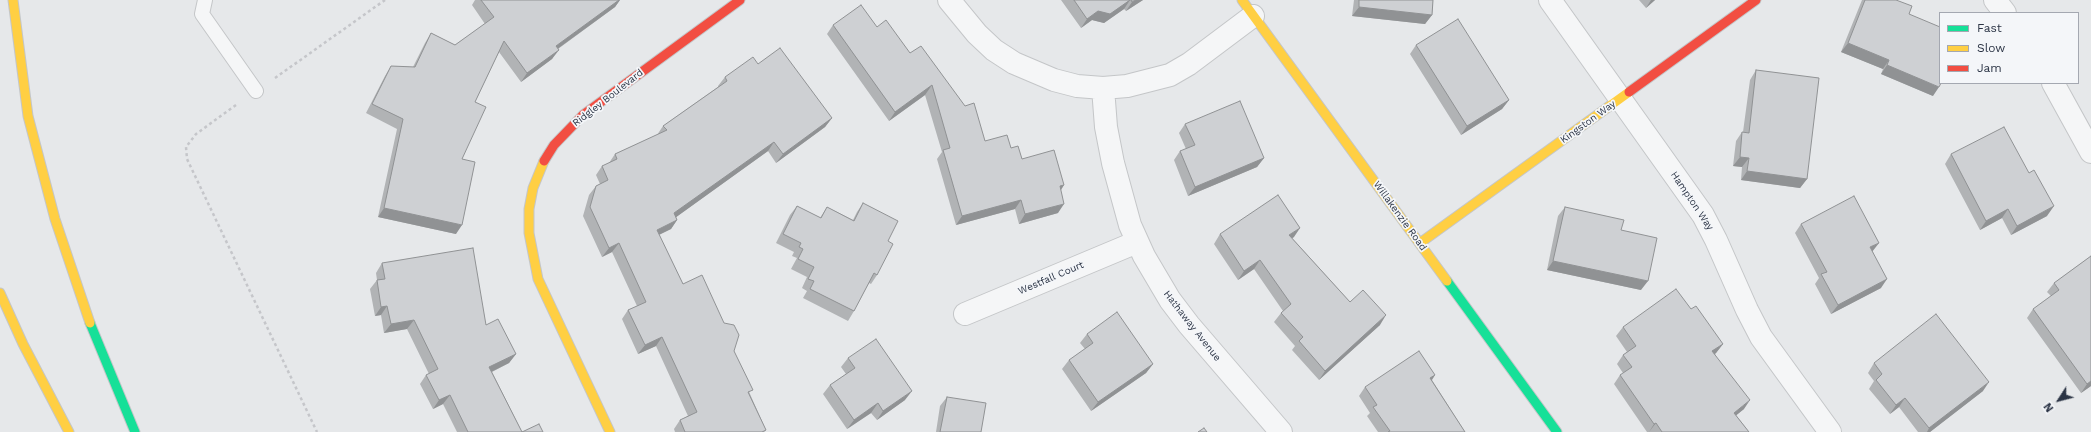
<!DOCTYPE html>
<style>
body{margin:0}
#map{position:relative;width:2091px;height:432px;overflow:hidden;background:#e6e8ea;font-family:"Work Sans",sans-serif}
canvas{display:block}
.legend{position:absolute;left:1939px;top:12px;width:140px;height:72px;box-sizing:border-box;background:#f4f6f9;border:1px solid #a4a8b1;margin:0;padding:5px 7px;list-style:none;font-size:12px;color:#2b3445}
.legend li{display:flex;align-items:center;gap:8px;height:20px}
.legend b{width:20px;border:1px solid #a4a8b1}
.north{position:absolute;left:2039px;top:380px;width:40px;height:40px;-webkit-text-stroke:3px #f4f6f9;paint-order:stroke;rotate:234deg;font-size:11px;font-weight:700;line-height:16px;text-align:center;color:#2b3445}
.north::after{content:'';display:block;margin:auto;width:14px;height:18px;background:#2b3445;clip-path:polygon(50% 0,100% 100%,50% 72%,0 100%)}
</style>
<div id="map">
<canvas width="2091" height="432"></canvas>
<ul class="legend">
<li><b style="height:5px;background:#16e098"></b>Fast</li>
<li><b style="height:5px;background:#ffcf43"></b>Slow</li>
<li><b style="height:5px;background:#f24e42"></b>Jam</li>
</ul>
<div class="north">N</div>
</div>
<script>
const ctx = document.querySelector('canvas').getContext('2d');
ctx.lineJoin = 'round';
const poly = rows => new Path2D(rows.map(r => 'M' + r).join(''));
function trace(path, color, width, dash) { ctx.strokeStyle = color; ctx.lineWidth = width; ctx.lineCap = dash ? 'butt' : 'round'; ctx.setLineDash(dash || []); ctx.stroke(path); }
function fill(path, color) { ctx.fillStyle = color; ctx.fill(path, 'evenodd'); }
function write(font, color, halo, rows, align = 'center') {
  ctx.font = font + ' "Work Sans",sans-serif'; ctx.lineWidth = 3.5; ctx.setLineDash([]); ctx.textBaseline = 'middle'; ctx.strokeStyle = halo; ctx.fillStyle = color; for (const [text, x, y, turn = 0] of rows) {
    ctx.save(); ctx.translate(x, y); ctx.rotate((+turn || 0) * Math.PI / 180); ctx.textAlign = isNaN(turn) ? turn : align; if (halo) ctx.strokeText(text, 0, 0); ctx.fillText(text, 0, 0); ctx.restore();
  }
}
const lane = poly([
 [205,0,202,14,256,91]
]);
const street = poly([
 [949,0,977,34,994,50,1014,63,1054,80,1077,86,1103,88,1127,86,1170,75,1189,64,1253,16],
 [1550,0,1703,215,1716,240,1747,310,1761,337,1830,432],
 [1995,0,2005,13],
 [2053,83,2091,152],
 [1103,88,1106,127,1113,163,1130,225,1144,256,1170,300,1189,325,1281,432],
 [965,314,1137,242]
]);
const fast = poly([
 [1447,281,1557,432],
 [90,323,135,432]
]);
const slow = poly([
 [13,0,28,116,55,219,90,323],
 [1242,0,1447,281],
 [544,161,533,188,529,209,529,233,538,279,610,432],
 [1420,243,1629,92],
 [0,293,23,344,69,432]
]);
const jam = poly([
 [1629,92,1756,0],
 [544,161,554,145,583,115,740,0]
]);
trace(lane, '#c4c6c8', 16);
trace(street, '#c4c6c8', 24);
trace(fast, '#c4c6c8', 11);
trace(slow, '#c4c6c8', 11);
trace(jam, '#c4c6c8', 11);
trace(poly([
 [275,78,385,0],
 [236,105,196,134,186,147,187,159,317,432]
]), '#c5c6ca', 2.5, [3, 3]);
trace(lane, '#f5f6f7', 14);
trace(street, '#f5f6f7', 22);
trace(fast, '#16e098', 9);
trace(slow, '#ffcf43', 9);
trace(jam, '#f24e42', 9);
fill(poly([
 [475,0,620,0,615,7,558,49,552,59,521,82,499,52,475,102,462,159,456,234,378,217,397,129,366,113,385,76,391,66,413,67,425,43,431,33,455,45,485,24,472,5],
 [1061,0,1143,0,1126,11,1124,9,1104,23,1092,20,1081,28],
 [1354,0,1433,0,1432,15,1425,24,1352,16],
 [1639,0,1655,0,1646,8],
 [1862,0,1896,0,1909,14,1933,96,1881,74,1883,69,1841,52],
 [833,25,877,27,910,53,985,141,1011,148,1022,159,1064,185,1061,190,1058,213,1019,224,1015,209,956,225,937,159,942,152,925,95,889,121,827,34],
 [1416,45,1509,100,1502,109,1461,135,1410,54],
 [758,64,832,118,825,127,776,163,768,151,676,217,677,220,671,229,659,235,683,284,734,351,750,394,766,430,764,432,675,432,674,429,680,420,688,416,656,346,638,354,622,319,628,310,637,306,612,252,602,257,583,216,589,195,596,186,600,184,596,175,602,166,609,163,615,154,657,135,663,126,718,87,718,86,725,77],
 [1756,70,1807,179,1800,188,1741,180,1742,167,1733,166,1736,141,1742,132,1743,132,1750,80],
 [1185,124,1264,158,1257,167,1188,196,1174,160,1180,151,1186,149,1179,133],
 [1951,154,2047,216,2011,235,2002,218,1980,230,1945,164],
 [863,203,888,241,877,275,871,284,869,283,854,311,848,321,803,298,807,291,802,288,807,277,791,269,797,258,792,256,794,252,776,243,790,215,797,206,820,218,827,207,853,220,857,212],
 [1565,207,1621,230,1641,290,1547,270,1558,216],
 [1801,224,1873,252,1881,288,1831,314,1815,284,1819,278,1795,233],
 [1220,234,1294,237,1292,238,1350,302,1380,325,1319,380,1292,350,1295,346,1274,322,1281,313,1283,311,1254,269,1238,280,1214,244],
 [2091,256,2091,386,2081,393,2027,318,2033,309,2051,296,2047,292,2054,283],
 [382,263,486,325,516,354,509,363,492,372,522,432,457,432,443,404,433,409,420,384,426,375,429,374,407,329,384,333,381,315,375,316,370,289,377,280,376,273],
 [1691,309,1723,344,1716,353,1715,354,1744,409,1736,415,1749,432,1647,432,1614,384,1620,375,1623,373,1617,364,1623,355,1627,352,1616,336,1623,327],
 [1087,334,1153,364,1146,373,1091,411,1062,369,1069,360,1085,349,1080,343],
 [848,358,905,400,877,420,871,413,847,429,823,394,830,385,846,374,841,367],
 [1874,363,1983,391,1930,432,1918,432,1899,407,1890,414,1869,389,1874,381,1868,373],
 [1435,375,1432,380,1465,432,1378,432,1367,416,1370,413,1359,396,1365,387],
 [947,397,981,432,936,432,940,406]
]), '#b1b3b5');
fill(poly([
 [619,0,620,0,615,7,549,55,556,46],
 [1130,0,1124,9,1104,23,1092,20,1081,28,1087,19,1098,11],
 [1136,0,1143,0,1126,11,1132,2],
 [1651,0,1655,0,1646,8],
 [1359,7,1432,15,1425,24,1352,16],
 [1848,43,1889,60,1883,69,1841,52],
 [559,50,552,59,521,82,527,73],
 [1887,65,1939,87,1933,96,1881,74],
 [932,85,925,95,889,121,895,112],
 [1509,100,1502,109,1461,135,1467,126],
 [832,118,825,127,776,163,783,154],
 [774,142,768,151,668,223,674,213],
 [1740,157,1749,158,1742,167,1733,166],
 [1264,158,1257,167,1188,196,1195,187],
 [1747,171,1807,179,1800,188,1741,180],
 [1064,185,1058,194,1060,186],
 [1021,200,1015,209,956,225,962,216],
 [1064,204,1058,213,1019,224,1025,214],
 [2054,206,2047,216,2011,235,2017,226],
 [384,208,462,225,456,234,378,217],
 [2008,209,2002,218,1980,230,1986,221],
 [677,220,671,229,650,239,657,230],
 [1300,228,1294,237,1283,244,1289,235],
 [619,243,612,252,602,257,609,248],
 [1879,243,1872,252,1870,247],
 [1260,260,1254,269,1238,280,1244,271],
 [1553,261,1648,281,1641,290,1547,270],
 [1887,279,1881,288,1831,314,1838,305],
 [387,306,381,315,375,316,381,307],
 [1386,315,1380,325,1319,380,1325,371],
 [414,320,407,329,384,333,391,324],
 [662,337,656,346,638,354,645,345],
 [1723,344,1716,353,1706,360,1712,351],
 [516,354,509,363,483,376,489,367],
 [1153,364,1146,373,1091,411,1098,402],
 [1435,375,1429,384,1430,378],
 [2091,381,2091,386,2081,393,2087,384],
 [1989,382,1983,391,1930,432,1927,432,1929,428],
 [912,391,905,400,877,420,883,411],
 [450,395,443,404,433,409,439,400],
 [1905,398,1899,407,1890,414,1896,405],
 [1750,400,1744,409,1728,422,1734,413],
 [878,403,871,413,847,429,854,420],
 [1656,423,1649,432,1654,424]
]), '#909294');
const building = poly([
 [481,0,619,0,556,46,559,50,527,73,504,41,475,102,486,107,462,159,475,162,462,225,384,208,403,119,372,104,391,66,415,67,431,33,455,45,494,17,481,0],
 [1074,0,1130,0,1110,14,1098,11,1087,19,1074,0],
 [1131,0,1136,0,1132,2,1131,0],
 [1359,0,1433,0,1432,15,1359,7,1359,0],
 [1865,0,1896,0,1912,6,1909,14,1940,27,1940,83,1941,83,1939,87,1887,65,1889,60,1848,43,1865,0],
 [861,5,877,27,886,20,910,53,921,46,965,106,974,103,985,141,1007,135,1011,148,1018,146,1022,159,1054,150,1064,185,1060,186,1064,204,1025,214,1021,200,962,216,943,150,950,148,932,85,895,112,833,25,861,5],
 [1458,19,1509,100,1467,126,1416,45,1458,19],
 [780,48,832,118,783,154,774,142,674,213,677,220,657,230,683,284,702,275,724,323,734,325,739,335,734,351,753,390,748,392,766,430,762,432,685,432,680,420,697,412,662,337,645,345,628,310,646,302,619,243,609,248,590,207,596,186,608,180,602,166,617,159,615,154,667,130,663,126,727,81,725,77,753,57,758,64,780,48],
 [1756,70,1819,78,1807,179,1747,171,1749,158,1740,157,1742,132,1749,133,1756,70],
 [1240,101,1264,158,1195,187,1180,151,1195,145,1185,124,1240,101],
 [2004,127,2029,173,2034,170,2054,206,2017,226,2008,209,1986,221,1951,154,2004,127],
 [1278,195,1300,228,1289,235,1350,302,1363,290,1386,315,1325,371,1299,341,1303,337,1281,313,1291,304,1260,260,1244,271,1220,234,1278,195],
 [1854,196,1879,243,1870,247,1887,279,1838,305,1821,274,1827,272,1801,224,1854,196],
 [863,203,898,221,888,241,893,244,877,275,874,273,854,311,810,289,814,281,808,279,814,267,798,259,803,249,799,247,801,243,783,234,797,206,821,218,827,207,854,221,863,203],
 [1565,207,1624,220,1621,230,1657,238,1648,281,1553,261,1565,207],
 [473,248,486,325,498,319,516,354,489,367,522,432,468,432,450,395,439,400,426,375,438,369,414,320,391,324,387,306,381,307,377,280,385,279,382,263,473,248],
 [2091,256,2091,381,2087,384,2033,309,2059,290,2054,283,2091,256],
 [1676,289,1691,309,1696,306,1723,344,1712,351,1750,400,1734,413,1749,432,1662,432,1656,423,1654,424,1620,375,1632,367,1623,355,1636,346,1623,327,1676,289],
 [1117,312,1153,364,1098,402,1069,360,1093,343,1087,334,1117,312],
 [1936,314,1989,382,1929,428,1905,398,1896,405,1876,380,1882,374,1874,363,1936,314],
 [876,339,912,391,883,411,878,403,854,420,830,385,855,368,848,358,876,339],
 [1419,351,1435,375,1430,378,1465,432,1388,432,1390,431,1373,407,1377,405,1365,387,1419,351],
 [947,397,986,403,981,432,940,432,947,397],
 [539,424,543,432,522,432,539,424],
 [1204,428,1207,432,1198,432,1204,428]
]);
fill(building, '#ced0d3');
trace(building, '#909294', 1);
write('10px', '#2b3445', '#f4f6f9', [
 ["Ridgley Boulevard",608,98,-38],
 ["Kingston Way",1588,122,-36],
 ["Hampton Way",1692,201,56],
 ["Willakenzie Road",1400,216,54],
 ["Westfall Court",1051,278,-23],
 ["Hathaway Avenue",1192,326,52]
]);
</script>
